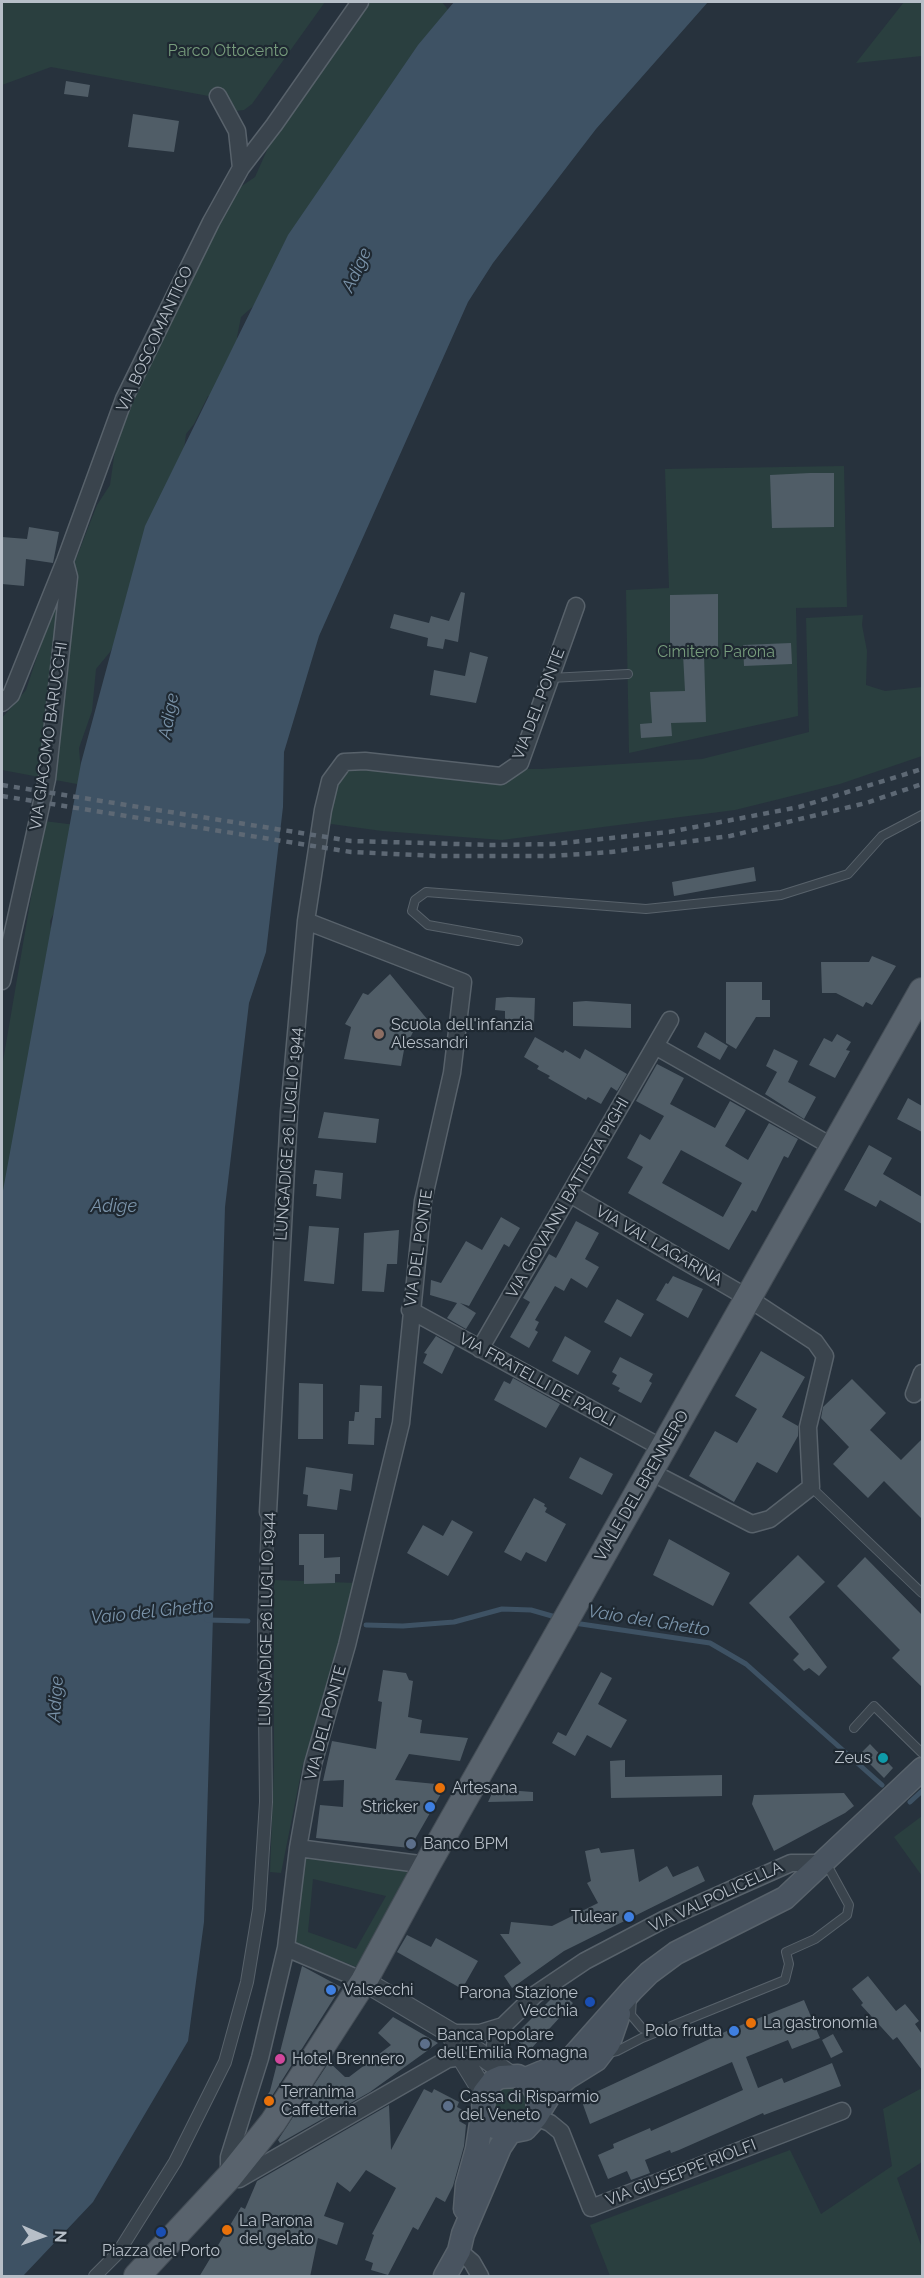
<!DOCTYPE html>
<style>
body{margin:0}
#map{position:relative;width:924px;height:2278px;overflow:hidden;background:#27323d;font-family:Raleway,sans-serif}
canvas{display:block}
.frame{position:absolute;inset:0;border:3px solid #b7bfc8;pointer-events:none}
.north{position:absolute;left:12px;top:2206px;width:60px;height:60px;-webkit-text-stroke:4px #1f2932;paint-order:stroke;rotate:92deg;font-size:16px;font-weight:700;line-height:24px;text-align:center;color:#b7bfc8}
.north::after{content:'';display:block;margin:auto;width:21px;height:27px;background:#b7bfc8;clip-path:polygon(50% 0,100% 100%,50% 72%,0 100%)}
</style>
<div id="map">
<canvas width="924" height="2278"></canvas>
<div class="frame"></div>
<div class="north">N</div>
</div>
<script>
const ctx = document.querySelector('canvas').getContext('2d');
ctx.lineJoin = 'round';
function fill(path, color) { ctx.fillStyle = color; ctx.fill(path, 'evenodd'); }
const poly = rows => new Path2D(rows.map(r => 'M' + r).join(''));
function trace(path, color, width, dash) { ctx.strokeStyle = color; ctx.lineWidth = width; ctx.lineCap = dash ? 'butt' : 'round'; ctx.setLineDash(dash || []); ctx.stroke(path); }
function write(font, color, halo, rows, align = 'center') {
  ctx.font = font + ' Raleway,sans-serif'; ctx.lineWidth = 4.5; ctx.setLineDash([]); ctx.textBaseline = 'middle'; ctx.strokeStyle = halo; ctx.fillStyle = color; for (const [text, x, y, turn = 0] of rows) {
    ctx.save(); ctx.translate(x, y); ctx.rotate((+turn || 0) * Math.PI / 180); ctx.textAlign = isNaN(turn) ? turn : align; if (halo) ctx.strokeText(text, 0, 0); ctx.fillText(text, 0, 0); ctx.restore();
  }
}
fill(poly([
 [2,2,325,2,252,104,244,110,220,113,214,97,51,67,2,85],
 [370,2,442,2,455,18,267,294,241,317,237,337,239,357,225,396,208,396,194,424,186,434,179,489,131,616,110,652,96,669,92,711,79,748,82,785,2,770,2,718,26,690,57,596,74,564,97,505,110,485,116,443,140,376,214,236,230,194,255,177,280,121],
 [904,2,922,2,922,56,856,63],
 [844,466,847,607,796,608,798,716,629,753,626,590,669,588,665,469],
 [863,615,862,625,867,651,866,685,885,691,922,687,922,756,840,784,735,810,502,840,382,831,324,823,333,772,357,768,541,769,702,759,809,732,806,618],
 [44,821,76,825,58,905,50,921,52,941,2,1540,2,1067],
 [274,1580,356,1583,302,1768,281,1873,270,1872,274,1765],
 [922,1816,922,1876,894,1837],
 [303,1855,415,1870,359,1968,295,1943],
 [313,1879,386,1896,356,1949,308,1932],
 [518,2080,534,2112,507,2128,487,2096],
 [922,2088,922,2162,897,2178,922,2248,922,2275,610,2276,590,2225,790,2150,821,2214,892,2166,883,2109]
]), '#2a3f3f');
fill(poly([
 [454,2,708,2,596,129,493,263,468,302,319,636,284,752,283,807,266,952,249,1003,225,1207,204,1922,188,2041,93,2202,23,2276,2,2276,2,1196,81,763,145,526,288,235,418,45]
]), '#3e5264');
trace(poly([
 [207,1620,248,1621],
 [574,1623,710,1643,746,1664,882,1785],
 [366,1625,403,1626,454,1622,502,1609,531,1610,559,1618],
 [910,1802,922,1791]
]), '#3e5264', 5);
fill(poly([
 [66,81,90,85,88,97,64,94],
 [133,114,179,121,174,152,128,147],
 [810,473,834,473,834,527,772,528,770,475],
 [29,527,59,532,53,563,26,559,24,586,2,584,2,537,27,539],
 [461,592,465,593,458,642,445,639,443,649,427,646,428,638,390,628,394,614,429,623,431,616,449,621],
 [718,594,718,653,704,654,706,722,671,723,672,736,641,738,640,724,652,723,650,692,685,691,683,654,670,655,670,595],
 [791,643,792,664,744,666,743,645],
 [470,652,488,657,476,703,430,695,434,670,465,676],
 [754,867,756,881,674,896,672,882],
 [872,956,896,966,872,1005,866,1002,863,1007,836,993,822,993,821,962,869,962],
 [390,974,427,1019,413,1032,404,1050,401,1066,344,1059,351,1027,345,1024,363,993,368,995],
 [726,982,762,982,762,1000,770,1000,770,1017,756,1017,736,1049,726,1043],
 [508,997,535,998,534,1025,505,1024,505,1011,495,1010,496,998],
 [586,1001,631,1004,631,1028,573,1026,573,1002],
 [705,1032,728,1046,720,1060,697,1047],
 [837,1034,851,1042,846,1050,850,1051,835,1078,809,1065,824,1038,832,1042],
 [535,1037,563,1053,565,1050,580,1059,585,1049,627,1074,617,1091,611,1087,601,1104,588,1097,586,1100,548,1078,550,1076,537,1069,539,1066,524,1057],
 [774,1049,798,1061,788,1082,816,1097,804,1119,765,1094,777,1072,766,1066],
 [657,1064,684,1078,670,1104,715,1128,730,1101,746,1110,725,1146,748,1160,769,1123,798,1139,788,1158,784,1156,756,1212,752,1210,729,1250,628,1193,643,1167,627,1158,640,1134,650,1140,664,1116,636,1101],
 [681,1150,742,1183,723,1217,662,1183],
 [908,1098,922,1106,922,1132,897,1119],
 [324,1112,379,1119,376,1143,318,1138],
 [869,1145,892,1158,883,1174,922,1197,922,1224,880,1200,876,1207,844,1190],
 [315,1170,343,1173,341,1199,316,1196,317,1184,313,1184],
 [501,1217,520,1228,509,1247,504,1244,469,1306,460,1303,476,1313,466,1329,447,1318,457,1303,430,1295,431,1280,441,1283,466,1241,482,1250],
 [576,1221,599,1233,585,1259,599,1267,587,1288,571,1278,564,1291,555,1286,535,1320,539,1322,535,1330,538,1332,529,1348,510,1337,530,1302,523,1298,549,1254,556,1258],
 [309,1226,339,1228,334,1284,304,1281],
 [399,1230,397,1264,387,1264,384,1292,362,1291,364,1233],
 [673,1276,703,1289,688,1318,656,1300,666,1283,668,1284],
 [617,1299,644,1314,631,1337,604,1322],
 [436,1336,455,1347,442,1374,423,1363,427,1354,424,1353],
 [565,1336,591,1351,578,1375,552,1361],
 [761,1351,805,1377,782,1417,798,1426,798,1436,777,1473,757,1462,734,1502,689,1476,715,1431,737,1443,757,1409,735,1396],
 [620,1357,653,1374,649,1381,652,1383,641,1403,618,1391,620,1388,612,1384,617,1375,612,1372],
 [513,1378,560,1404,546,1428,494,1400,504,1381,510,1384],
 [852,1379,886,1413,870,1430,901,1460,922,1439,922,1519,884,1481,868,1498,833,1464,849,1447,821,1418,823,1407],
 [299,1383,323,1384,323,1439,298,1439],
 [360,1385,382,1386,381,1418,375,1418,374,1445,348,1444,349,1421,354,1421,355,1412,359,1412],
 [580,1457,613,1474,602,1495,569,1478],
 [306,1467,353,1474,351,1491,340,1489,337,1510,307,1506,308,1495,303,1494],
 [534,1498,545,1504,544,1506,547,1508,545,1512,566,1524,546,1562,526,1552,521,1561,504,1552],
 [452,1520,473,1532,448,1576,407,1553,423,1525,443,1536],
 [299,1534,324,1534,324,1558,340,1557,340,1574,335,1574,335,1583,304,1584,304,1565,299,1565],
 [669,1539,730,1573,713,1606,653,1575],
 [798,1555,825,1582,789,1617,827,1667,819,1676,809,1668,804,1671,793,1660,799,1654,749,1603],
 [865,1557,922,1615,922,1687,892,1658,900,1650,837,1586],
 [383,1670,406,1673,409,1680,413,1681,408,1717,422,1720,420,1733,468,1738,460,1761,409,1754,395,1780,446,1785,410,1848,316,1838,320,1805,343,1807,344,1780,323,1781,332,1741,376,1749,382,1702,378,1701],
 [601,1672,612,1678,598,1704,627,1720,611,1748,587,1735,575,1756,552,1743,558,1732,566,1736],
 [870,1744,893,1768,884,1778,860,1754],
 [625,1760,625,1777,722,1775,722,1796,611,1798,610,1761],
 [494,1789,533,1792,533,1801,488,1802],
 [844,1793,854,1806,845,1813,774,1851,752,1804,754,1795],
 [599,1848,601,1853,634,1849,639,1882,667,1866,673,1877,698,1866,705,1881,564,1951,512,1988,504,1976,521,1963,500,1934,509,1934,511,1922,552,1926,598,1903,587,1883,591,1881,585,1851],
 [407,1935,431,1947,436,1938,478,1961,462,1989,397,1952],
 [302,1966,341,1987,267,2104,263,2102,270,2091],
 [868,1976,896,2011,905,2004,919,2021,915,2024,922,2034,922,2070,897,2037,893,2040,861,2005,863,2003,852,1989],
 [559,1991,573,2003,529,2051,513,2037],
 [804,2000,820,2038,792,2049,788,2040,746,2057,758,2088,782,2078,784,2083,832,2063,841,2086,764,2115,763,2113,679,2150,671,2153,670,2150,645,2160,650,2173,631,2180,627,2171,608,2179,598,2155,614,2148,613,2144,650,2128,651,2131,743,2090,732,2062,590,2124,581,2099,729,2030],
 [393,2017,438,2043,370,2092,280,2143,278,2140,329,2062,345,2077,349,2077,391,2045,378,2033],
 [833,2034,843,2052,831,2058,822,2040],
 [424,2089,432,2093,434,2089,459,2102,457,2107,465,2111,459,2121,466,2125,464,2146,453,2186,445,2202,436,2197,418,2230,413,2227,388,2275,371,2270,373,2263,365,2260,374,2235,372,2234,396,2188,366,2170,350,2192,337,2182,324,2216,344,2223,337,2245,318,2238,310,2277,199,2277,241,2207,245,2209,257,2181,389,2105,391,2150]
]), '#505d67');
const service = poly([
 [550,678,628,674],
 [518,941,428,925,412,911,415,900,426,892,646,909,781,895,848,874,882,836,922,815],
 [811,1487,922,1593],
 [854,1728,874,1706,922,1753],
 [632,1997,631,2015,642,2028,653,2033],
 [608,2053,617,2051,642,2038,785,1980,789,1964,786,1952,815,1939,847,1915,849,1905,826,1863]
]);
const pedestrian = poly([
 [95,2276,118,2253,175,2162,225,2062,247,1982,259,1909,266,1802,264,1623,268,1512]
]);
const minor = poly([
 [218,96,237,131,241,168],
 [2,703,11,695,65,561,124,399,211,222,241,168,274,125,360,2],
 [306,921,463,982,452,1073,423,1201,401,1423,347,1645,313,1764,298,1848,286,1948,260,2058,229,2157,229,2177,239,2179,448,2059,462,2057],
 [2,981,47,779,69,577,65,562],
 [657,1047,833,1147],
 [570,1194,748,1298,815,1342,825,1356,808,1427,811,1487,770,1519,752,1524,651,1472],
 [410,1310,664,1449],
 [480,1349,670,1020],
 [914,1394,922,1373],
 [268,1512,289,1112,306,921,323,810,330,781,344,762,365,761,501,776,520,763,576,606],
 [298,1848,427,1865],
 [286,1948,364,1981],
 [451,2033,480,2033,503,2026],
 [494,2065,495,2045,503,2026,536,1994,585,1961,665,1919,791,1863,826,1863],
 [536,2117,550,2123,561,2132,591,2208,842,2111],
 [459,2251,472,2262,480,2276]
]);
const tertiary = poly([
 [364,1981,451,2033,509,2075],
 [451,2033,462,2057,484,2093]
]);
const secondary = poly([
 [526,2079,569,2061,632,1990,649,1973,676,1953,785,1898,922,1769],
 [538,2113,537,2094,532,2085,518,2076,501,2077,494,2080,484,2093,483,2110,492,2126,510,2132,525,2129,536,2117,552,2091,567,2078,596,2060,609,2043,619,2014],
 [465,2209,467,2185,477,2149,483,2110],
 [445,2276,459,2251,463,2234,500,2147,510,2132]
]);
const primary = poly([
 [137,2276,229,2177,273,2122,364,1981,427,1865,922,991]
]);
trace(service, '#58626b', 10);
trace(pedestrian, '#58626b', 14);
trace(minor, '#58626b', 19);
trace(tertiary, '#58626b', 22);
trace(secondary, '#58626b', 25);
trace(primary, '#444d56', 28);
trace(service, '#3a444d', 8);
trace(pedestrian, '#3a444d', 12);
trace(minor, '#3a444d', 16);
trace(tertiary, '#3a444d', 20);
trace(secondary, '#495460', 22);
trace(primary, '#59636d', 26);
trace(poly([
 [2,785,351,841,493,845,553,844,669,832,799,807,922,769],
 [2,796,351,852,438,856,552,856,611,852,730,836,866,803,922,784]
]), '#5d6874', 4.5, [6, 6]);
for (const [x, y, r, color] of [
 [379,1034,6,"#8d6e63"],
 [883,1758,6,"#0f9aa8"],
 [440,1788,6,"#e8710a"],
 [430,1807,6,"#3f7fe0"],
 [411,1844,6,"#5c6f8a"],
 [629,1917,6,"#3f7fe0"],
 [331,1990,6,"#3f7fe0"],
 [590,2002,6,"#1a4fb4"],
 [751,2023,6,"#e8710a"],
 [734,2031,6,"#3f7fe0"],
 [425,2044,6,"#5c6f8a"],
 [280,2059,6,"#d1479c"],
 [269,2101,6,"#e8710a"],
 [448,2106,6,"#5c6f8a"],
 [227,2230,6,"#e8710a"],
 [161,2232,6,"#1a4fb4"]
]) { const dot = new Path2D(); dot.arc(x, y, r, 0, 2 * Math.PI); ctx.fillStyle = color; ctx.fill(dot); trace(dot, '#1f2932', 2); }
write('16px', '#779c7c', '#1f2932', [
 ["Parco Ottocento",228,51],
 ["Cimitero Parona",716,652]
]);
write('16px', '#b7bfc8', '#1f2932', [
 ["VIA BOSCOMANTICO",155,339,-65],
 ["VIA DEL PONTE",539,704,-69],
 ["VIA GIACOMO BARUCCHI",49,736,-82],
 ["LUNGADIGE 26 LUGLIO 1944",289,1134,-86],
 ["VIA GIOVANNI BATTISTA PIGHI",568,1198,-60],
 ["VIA VAL LAGARINA",659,1246,30],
 ["VIA DEL PONTE",419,1248,-82],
 ["VIA FRATELLI DE PAOLI",537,1380,29],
 ["VIALE DEL BRENNERO",642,1486,-60],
 ["LUNGADIGE 26 LUGLIO 1944",267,1619,-89],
 ["VIA DEL PONTE",326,1723,-75],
 ["VIA VALPOLICELLA",716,1897,-25],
 ["VIA GIUSEPPE RIOLFI",681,2173,-21]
]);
write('16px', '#b7bfc8', '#1f2932', [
 ["Scuola dell'infanzia",391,1025],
 ["Alessandri",391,1043],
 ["Zeus",871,1758,"right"],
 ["Artesana",452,1788],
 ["Stricker",418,1807,"right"],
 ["Banco BPM",423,1844],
 ["Tulear",617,1917,"right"],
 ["Valsecchi",343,1990],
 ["Parona Stazione",578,1993,"right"],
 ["Vecchia",578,2011,"right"],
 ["La gastronomia",763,2023],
 ["Polo frutta",722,2031,"right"],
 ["Banca Popolare",437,2035],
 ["dell'Emilia Romagna",437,2053],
 ["Hotel Brennero",292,2059],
 ["Terranima",281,2092],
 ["Caffetteria",281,2110],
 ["Cassa di Risparmio",460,2097],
 ["del Veneto",460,2115],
 ["La Parona",239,2221],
 ["del gelato",239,2239],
 ["Piazza del Porto",161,2251,"center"]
], 'left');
write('italic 18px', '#7a93a9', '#1f2932', [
 ["Adige",357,270,-65],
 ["Adige",169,716,-80],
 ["Adige",114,1207],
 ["Vaio del Ghetto",152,1612,-6],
 ["Vaio del Ghetto",649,1621,9],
 ["Adige",56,1699,-86]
]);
</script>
